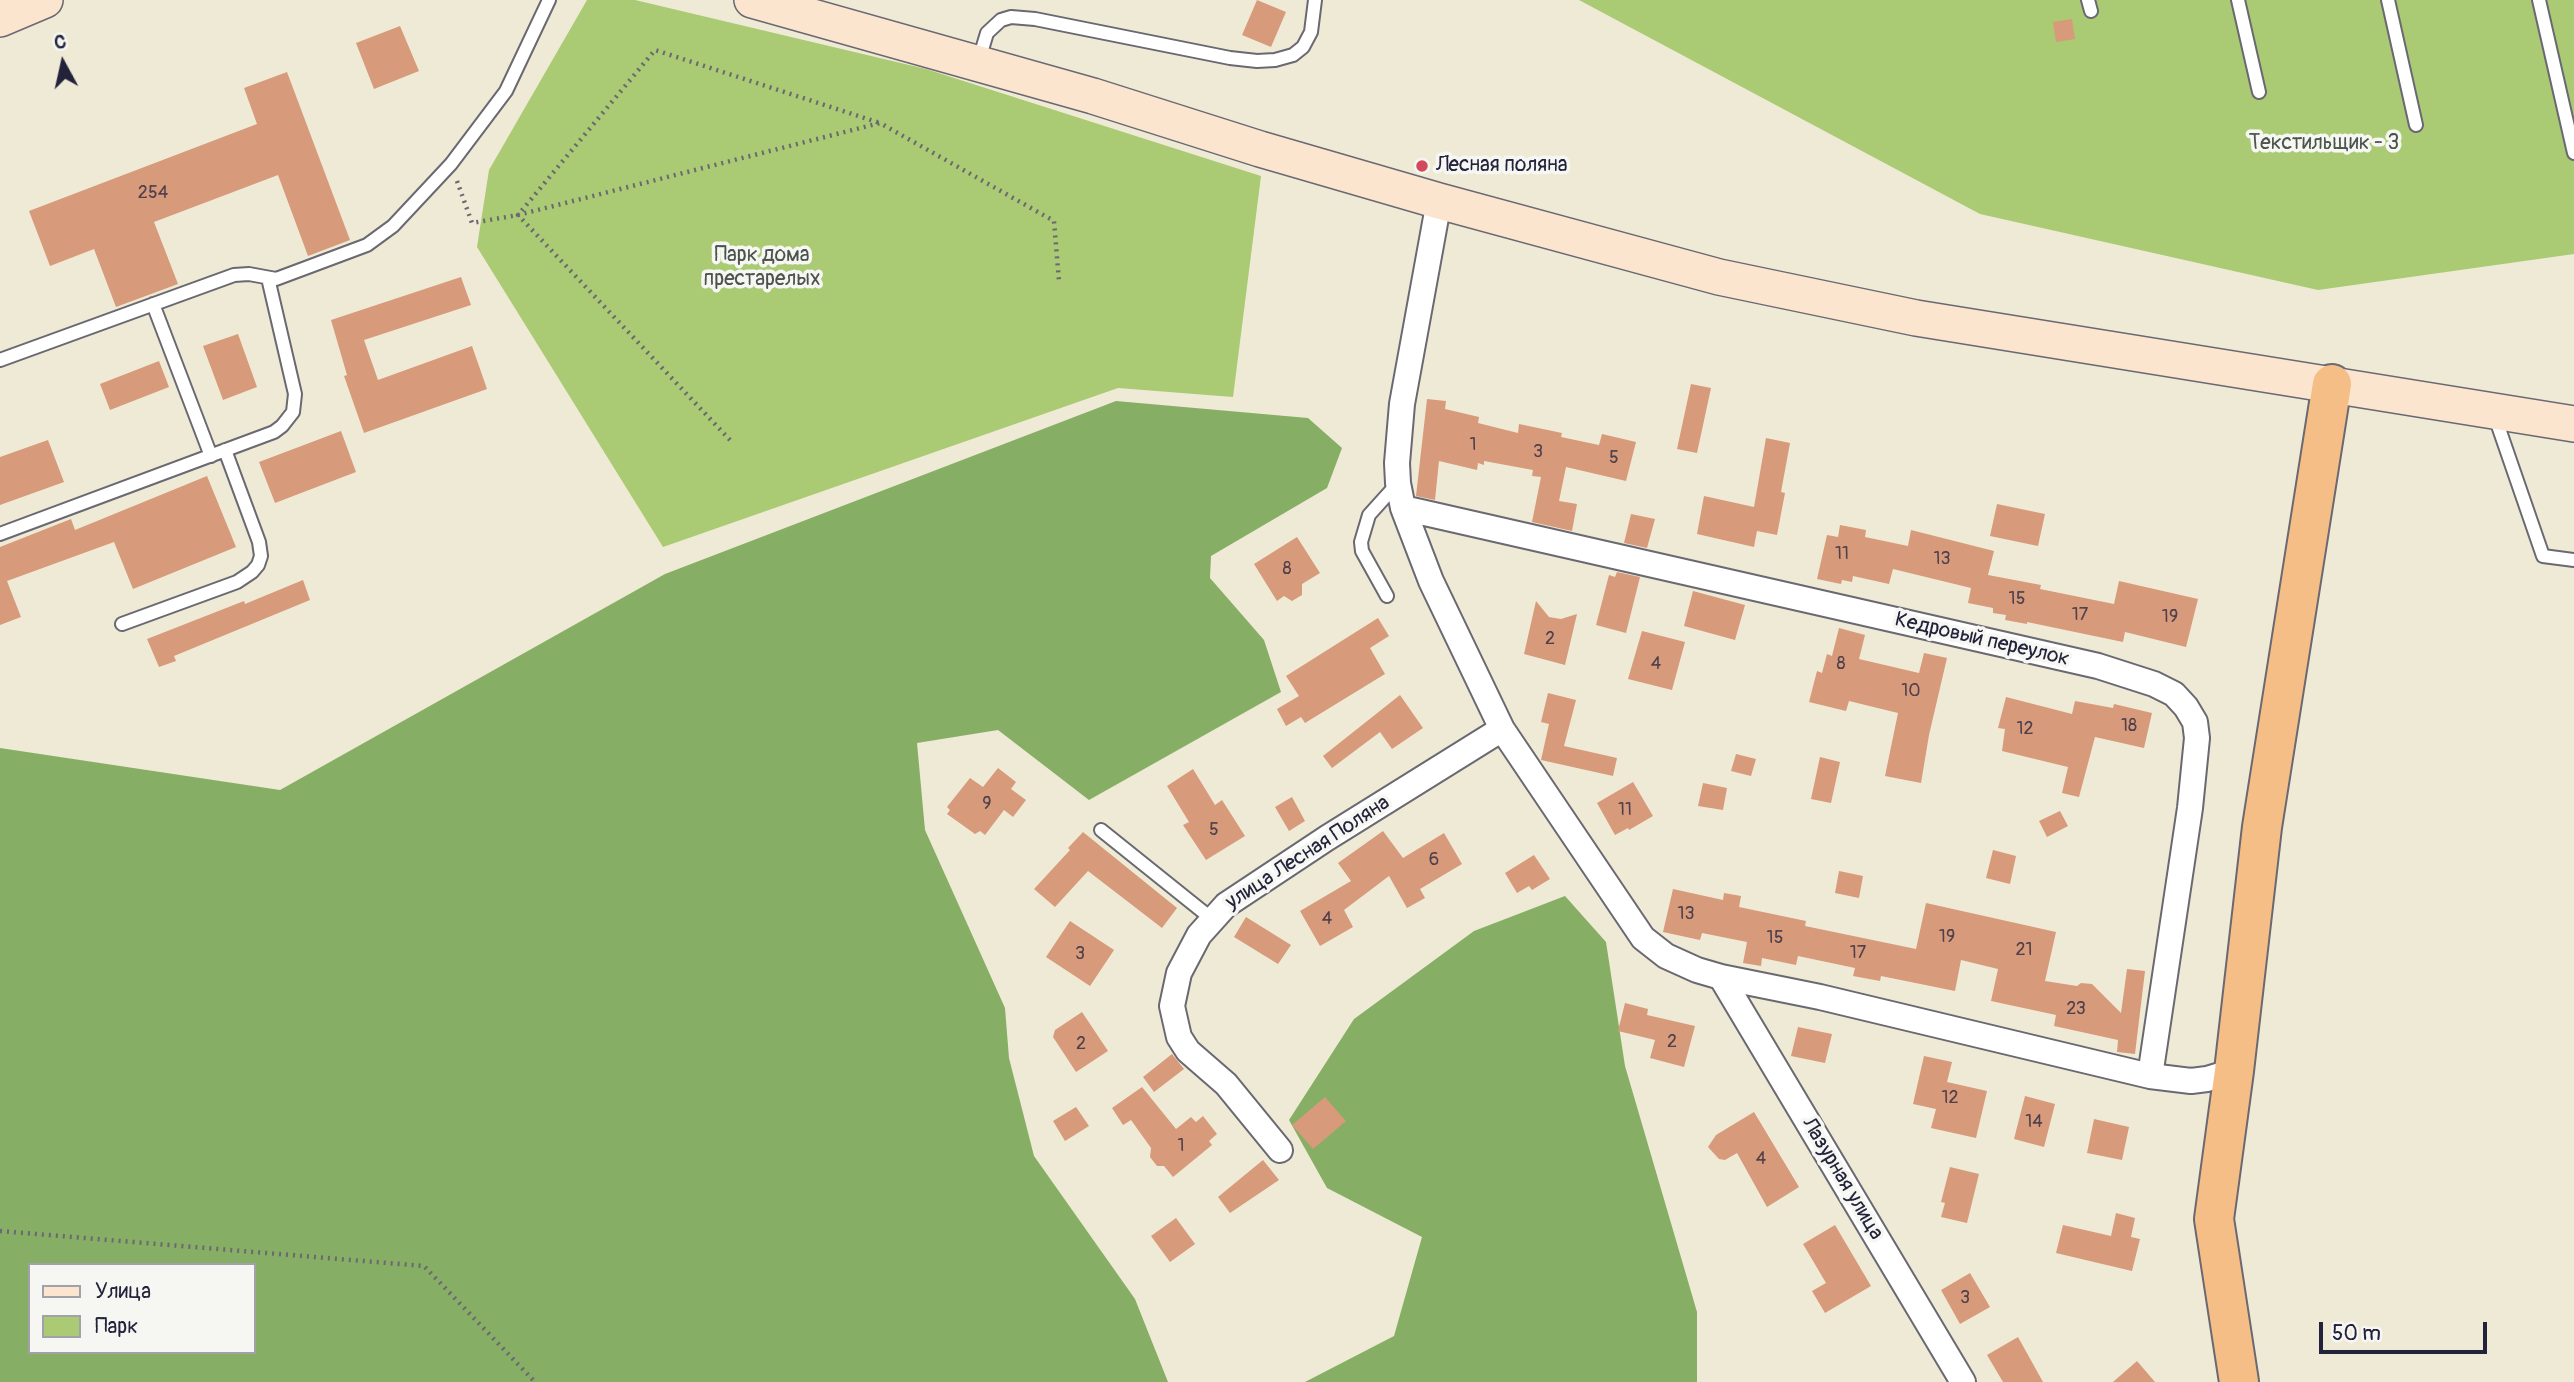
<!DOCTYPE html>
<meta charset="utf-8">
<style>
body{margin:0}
#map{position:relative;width:2574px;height:1382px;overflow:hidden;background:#efead5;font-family:Pangolin,sans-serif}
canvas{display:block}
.legend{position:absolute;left:28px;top:1263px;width:228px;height:91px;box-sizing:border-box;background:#f6f6f2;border:2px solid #a1a1a9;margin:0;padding:9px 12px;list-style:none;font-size:21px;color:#22223b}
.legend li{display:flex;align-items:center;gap:14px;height:35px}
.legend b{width:35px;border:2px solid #a1a1a9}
.north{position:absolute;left:28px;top:28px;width:70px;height:70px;-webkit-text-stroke:5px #f6f6f2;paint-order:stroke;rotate:352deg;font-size:19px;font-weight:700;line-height:28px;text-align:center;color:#22223b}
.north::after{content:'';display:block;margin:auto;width:24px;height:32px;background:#22223b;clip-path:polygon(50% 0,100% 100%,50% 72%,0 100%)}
.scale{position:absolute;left:2319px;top:1322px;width:168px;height:32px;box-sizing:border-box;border:4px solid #22223b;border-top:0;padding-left:9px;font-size:21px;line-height:24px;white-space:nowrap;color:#22223b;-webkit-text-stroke:5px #f6f6f2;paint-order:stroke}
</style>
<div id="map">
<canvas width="2574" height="1382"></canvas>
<ul class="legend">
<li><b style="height:9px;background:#fbe5cf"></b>Улица</li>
<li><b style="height:19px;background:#aaca73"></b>Парк</li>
</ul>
<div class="north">С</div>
<div class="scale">50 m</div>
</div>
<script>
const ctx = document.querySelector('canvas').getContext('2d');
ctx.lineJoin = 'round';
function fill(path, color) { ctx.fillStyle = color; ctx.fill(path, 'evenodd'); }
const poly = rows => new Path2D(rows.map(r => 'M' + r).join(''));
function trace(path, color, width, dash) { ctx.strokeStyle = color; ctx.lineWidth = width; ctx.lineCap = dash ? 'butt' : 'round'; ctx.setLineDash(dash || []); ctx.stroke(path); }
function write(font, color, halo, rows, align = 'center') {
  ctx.font = font + ' Pangolin,sans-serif'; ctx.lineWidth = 7; ctx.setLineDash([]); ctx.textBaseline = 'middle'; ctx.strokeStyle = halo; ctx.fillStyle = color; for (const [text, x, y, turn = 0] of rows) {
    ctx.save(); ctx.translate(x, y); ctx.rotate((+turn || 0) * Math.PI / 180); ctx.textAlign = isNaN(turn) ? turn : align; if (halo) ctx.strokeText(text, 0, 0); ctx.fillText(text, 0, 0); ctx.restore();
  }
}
fill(poly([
 [587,0,635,0,926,69,1261,176,1233,397,1118,388,663,547,477,247,489,170],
 [1579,0,2574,0,2574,254,2318,290,1980,214]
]), '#aaca73');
fill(poly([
 [1116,401,1308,418,1342,448,1327,488,1211,556,1210,578,1264,640,1281,692,1089,800,998,730,917,743,925,830,1005,1008,1009,1058,1034,1156,1135,1299,1168,1382,0,1382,0,748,280,790,665,574],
 [30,1265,254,1265,254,1352,30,1352],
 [1565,896,1606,942,1625,1066,1697,1312,1697,1382,1305,1382,1394,1336,1422,1237,1327,1188,1289,1120,1354,1019,1474,931]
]), '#87ae65');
fill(poly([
 [1257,0,1286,12,1271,47,1242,35],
 [2072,19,2075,39,2056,42,2053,22],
 [400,26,419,71,374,89,356,43],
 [287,72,350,240,308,256,278,175,154,222,178,284,116,307,94,249,50,266,29,211,257,124,244,88],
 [461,277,471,305,364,340,378,380,472,346,487,389,364,433,344,376,347,375,331,320],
 [238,334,257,387,223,400,203,346],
 [159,361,169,387,110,410,100,384],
 [1691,384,1711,388,1697,453,1677,449],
 [1427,399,1446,401,1445,409,1479,417,1478,423,1518,433,1519,424,1562,433,1561,437,1599,445,1602,434,1636,442,1626,481,1566,467,1559,501,1577,504,1572,531,1532,522,1541,477,1532,476,1533,470,1484,461,1484,465,1478,463,1477,470,1439,461,1435,500,1416,496],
 [341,431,356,472,275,503,259,462],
 [1766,438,1790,443,1781,492,1785,493,1777,535,1757,531,1754,547,1697,534,1704,496,1754,507],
 [48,440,64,482,0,505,0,457],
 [207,476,236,547,133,589,114,542,7,581,21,617,0,625,0,547,71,519,75,530],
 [1997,504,2045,514,2038,546,1990,536],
 [1631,514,1655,519,1647,548,1624,543],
 [1840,525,1866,530,1865,537,1908,546,1911,530,1994,551,1988,575,2041,585,2040,589,2114,604,2119,581,2198,599,2186,647,2125,632,2123,642,2027,622,2027,624,2005,620,2006,615,1993,613,1993,608,1968,603,1971,588,1893,569,1889,584,1853,576,1852,582,1842,580,1841,584,1817,579,1827,535,1838,537],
 [1297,537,1320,573,1302,584,1302,595,1292,601,1284,596,1277,601,1254,564],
 [1617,572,1640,577,1626,633,1596,625,1609,575,1615,577],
 [303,580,310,600,174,656,176,661,159,667,147,639,244,601,245,604],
 [1693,591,1745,605,1735,640,1684,626],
 [1536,601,1549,617,1561,619,1577,614,1565,665,1524,654],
 [1378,618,1389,636,1370,648,1385,674,1305,723,1301,717,1286,726,1277,709,1299,696,1286,676],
 [1839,628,1865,635,1859,659,1919,673,1924,653,1947,658,1929,735,1921,783,1885,776,1898,713,1849,701,1846,711,1809,702,1817,671,1822,673,1827,654,1832,656],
 [1642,631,1685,642,1672,690,1628,679],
 [1548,693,1576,700,1564,746,1617,758,1613,776,1541,760,1549,724,1541,722],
 [1400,695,1423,728,1392,749,1380,732,1332,768,1323,756],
 [2006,697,2072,714,2075,701,2113,708,2114,704,2152,713,2144,748,2095,737,2079,797,2062,793,2068,767,2002,751,2005,729,1998,728],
 [1736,754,1756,759,1751,776,1731,771],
 [1820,757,1840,762,1831,803,1811,799],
 [998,768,1016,782,1011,789,1026,800,1013,817,1004,810,985,835,980,831,975,834,947,814,950,810,947,807,970,778,983,787],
 [1193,769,1215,805,1222,800,1245,836,1206,860,1183,825,1189,822,1167,786],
 [1633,782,1653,816,1629,830,1628,828,1615,835,1597,803],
 [1703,783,1727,788,1723,810,1698,806],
 [1292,797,1305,821,1289,831,1275,807],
 [2060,811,2068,826,2047,837,2039,821],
 [1383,831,1403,858,1444,833,1462,864,1420,889,1425,898,1407,908,1389,876,1344,910,1353,927,1320,946,1300,911,1351,881,1338,863],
 [1083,832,1177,908,1162,928,1088,871,1055,907,1034,889,1070,850,1068,848],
 [1993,850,2016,856,2010,884,1986,878],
 [1534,855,1550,879,1532,890,1529,886,1517,893,1505,873],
 [1839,871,1863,876,1859,898,1835,893],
 [1673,889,1723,900,1724,893,1741,896,1739,907,1806,921,1805,926,1916,949,1926,903,2056,932,2045,981,2077,986,2081,983,2092,984,2121,1013,2127,969,2145,971,2135,1054,2117,1052,2118,1040,2054,1026,2056,1015,1991,1001,1998,969,1961,960,1955,991,1881,976,1880,981,1853,976,1855,968,1798,956,1796,965,1762,958,1761,966,1743,963,1747,942,1702,933,1700,940,1663,932],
 [1246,917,1291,945,1278,964,1234,937],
 [1070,921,1114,950,1090,986,1046,957],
 [1625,1003,1648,1009,1647,1015,1695,1026,1684,1067,1650,1058,1655,1040,1618,1031],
 [1082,1012,1108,1051,1076,1072,1053,1037,1055,1030],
 [1798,1027,1832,1034,1825,1063,1791,1056],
 [1172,1054,1184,1069,1154,1092,1143,1077],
 [1924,1056,1952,1062,1947,1082,1987,1091,1976,1138,1931,1128,1936,1109,1913,1104],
 [1142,1087,1176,1129,1191,1117,1196,1122,1203,1116,1217,1134,1209,1141,1212,1145,1173,1177,1164,1166,1157,1166,1150,1157,1151,1148,1131,1120,1123,1125,1112,1108],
 [2025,1096,2055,1104,2044,1147,2014,1139],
 [1325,1097,1346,1121,1313,1149,1292,1125],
 [1076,1107,1089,1126,1065,1141,1053,1121],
 [1754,1112,1799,1187,1767,1207,1737,1153,1725,1160,1719,1159,1708,1147,1716,1135],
 [2094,1119,2129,1127,2122,1160,2087,1153],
 [1263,1160,1279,1180,1230,1213,1218,1197],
 [1950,1167,1979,1174,1967,1223,1941,1217,1945,1203,1941,1202],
 [2116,1213,2135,1218,2131,1237,2140,1239,2132,1271,2056,1253,2063,1225,2111,1236],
 [1176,1218,1195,1244,1170,1262,1151,1236],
 [1835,1225,1871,1286,1825,1313,1812,1291,1826,1283,1803,1244],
 [1970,1273,1990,1307,1960,1324,1941,1290],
 [2018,1337,2043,1382,2003,1382,1987,1355],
 [2137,1361,2155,1382,2113,1382]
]), '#d79a7b');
const service = poly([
 [2088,0,2091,11],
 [2238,0,2259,92],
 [2388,0,2416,125],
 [2539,0,2574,153],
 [978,63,987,33,1001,20,1011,17,1035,19,1230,58,1257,61,1275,60,1293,55,1303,47,1311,32,1315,0],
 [153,304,211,456],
 [0,360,234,275,249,274,276,279,367,245,393,226,451,164,506,91,549,0],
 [2494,414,2543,556,2574,560],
 [0,534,274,432,282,426,293,412,295,394,268,278],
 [1387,596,1362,551,1361,542,1369,515,1397,484],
 [122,624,237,582,252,572,258,565,261,556,259,542,225,450],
 [1101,830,1212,919]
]);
const minor = poly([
 [1439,201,1402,404,1397,463,1398,483,1403,508,1431,581,1502,729,1643,938,1666,956,1697,970,1721,977,1820,997,2150,1076,2191,1081,2207,1079,2234,1071],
 [1403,508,2098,666,2154,684,2174,694,2186,707,2195,722,2197,738,2190,808,2150,1076],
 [1721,977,1963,1382],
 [1280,1150,1226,1084,1188,1051,1179,1037,1172,1006,1179,973,1199,935,1226,905,1327,838,1502,729]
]);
const secondary = poly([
 [752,0,1093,96,1260,149,1439,201,1719,277,1916,318,2574,424],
 [0,19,45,0]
]);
const trunk = poly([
 [2239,1382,2214,1219,2234,1071,2262,827,2332,384]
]);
trace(service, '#6a6871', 16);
trace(minor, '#6a6871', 28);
trace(secondary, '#6a6871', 38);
trace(trunk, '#6a6871', 42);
trace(poly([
 [457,181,472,223,518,215,880,123,1054,221,1059,281],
 [730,440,518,215,655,50,880,123],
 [0,1231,424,1266,535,1382]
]), '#6a6871', 4.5, [2, 5]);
trace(service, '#fff', 12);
trace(minor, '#fff', 24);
trace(secondary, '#fbe5cf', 35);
trace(trunk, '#f6be87', 38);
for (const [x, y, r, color] of [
 [1422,166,7,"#d1495b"]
]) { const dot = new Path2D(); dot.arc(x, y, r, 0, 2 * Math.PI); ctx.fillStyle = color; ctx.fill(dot); trace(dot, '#f6f6f2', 2.5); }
write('18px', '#4f404b', null, [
 ["254",153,193],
 ["1",1473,445],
 ["3",1538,452],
 ["5",1614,458],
 ["11",1842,554],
 ["13",1942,559],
 ["8",1287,569],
 ["15",2017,599],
 ["17",2080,615],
 ["19",2170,617],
 ["2",1550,639],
 ["4",1656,664],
 ["8",1841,664],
 ["10",1911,691],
 ["18",2129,726],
 ["12",2025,729],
 ["9",987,804],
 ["11",1625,810],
 ["5",1214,830],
 ["6",1434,860],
 ["13",1686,914],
 ["4",1327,919],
 ["19",1947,937],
 ["15",1775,938],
 ["21",2024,950],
 ["17",1858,953],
 ["3",1080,954],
 ["23",2076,1009],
 ["2",1672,1042],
 ["2",1081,1044],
 ["12",1950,1098],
 ["14",2034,1122],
 ["1",1181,1146],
 ["4",1761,1159],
 ["3",1965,1298]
]);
write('21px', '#4b544c', '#f6f6f2', [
 ["Текстильщик - 3",2324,144],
 ["Парк дома",762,256],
 ["престарелых",762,280]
]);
write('21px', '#22223b', '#f6f6f2', [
 ["Лесная поляна",1436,166]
], 'left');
write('21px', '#22223b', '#f6f6f2', [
 ["Кедровый переулок",1982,640,13],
 ["улица Лесная Поляна",1308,853,-33],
 ["Лазурная улица",1842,1179,59]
]);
</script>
